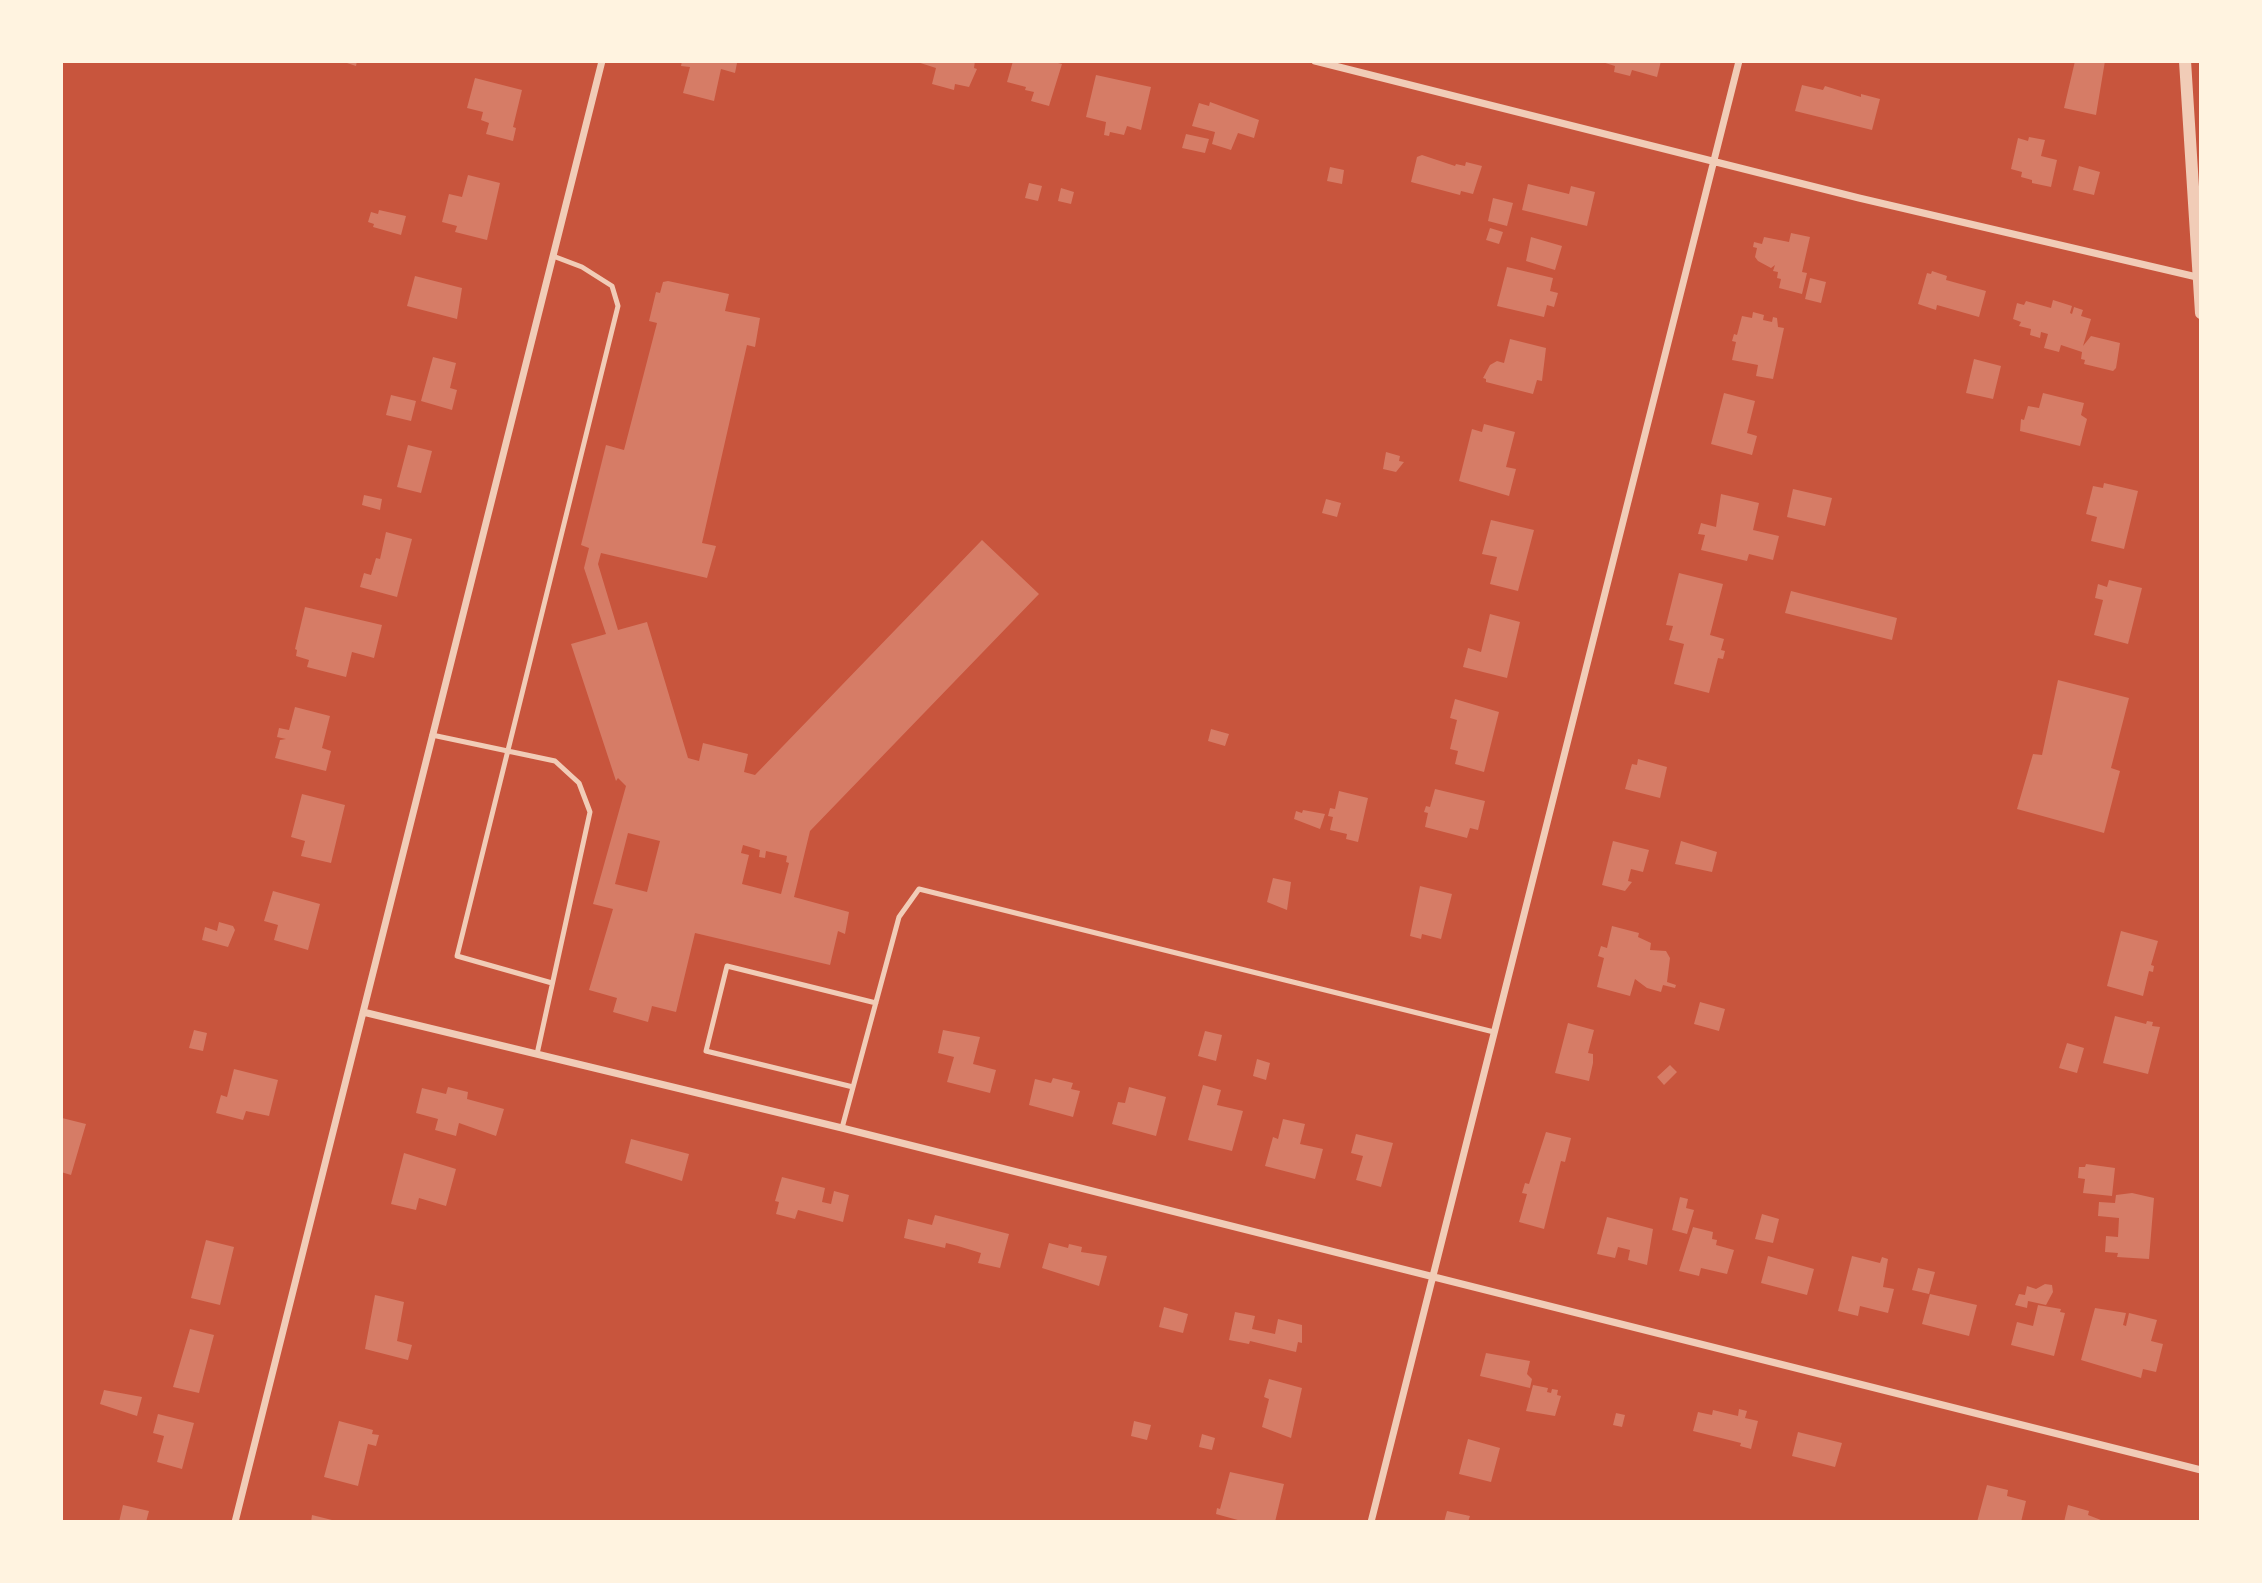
<!DOCTYPE html>
<style>
body{margin:0}
#map{position:relative;width:2262px;height:1583px;overflow:hidden;background:#c8553d;font-family:"Libre Baskerville",serif}
canvas{display:block}
.frame{position:absolute;inset:0;border:63px solid #fff3e0;pointer-events:none}
</style>
<div id="map">
<canvas width="2262" height="1583"></canvas>
<div class="frame"></div>
</div>
<script>
const ctx = document.querySelector('canvas').getContext('2d');
ctx.lineJoin = 'round';
function fill(path, color) { ctx.fillStyle = color; ctx.fill(path, 'evenodd'); }
const poly = rows => new Path2D(rows.map(r => 'M' + r).join(''));
function trace(path, color, width, dash) { ctx.strokeStyle = color; ctx.lineWidth = width; ctx.lineCap = dash ? 'butt' : 'round'; ctx.setLineDash(dash || []); ctx.stroke(path); }
fill(poly([
 [341,61,357,61,356,66],
 [682,61,728,61,737,63,735,73,721,69,714,101,683,93,690,67,681,66],
 [914,61,975,61,974,68,977,69,969,87,955,84,954,90,932,84,936,68],
 [1013,61,1050,61,1062,64,1049,106,1031,101,1034,92,1025,90,1026,87,1007,82],
 [1599,61,1661,61,1657,77,1632,70,1630,76,1614,72,1615,66],
 [2075,61,2105,61,2096,115,2064,108],
 [1096,75,1151,87,1141,130,1127,126,1124,135,1110,132,1109,136,1104,135,1106,122,1086,117],
 [475,78,522,90,513,127,516,128,513,141,486,134,489,123,481,120,483,112,467,108],
 [1802,85,1823,90,1825,86,1861,97,1861,94,1880,99,1872,130,1795,111],
 [1210,102,1259,120,1254,138,1238,133,1231,150,1212,144,1215,132,1192,126,1199,103,1209,106],
 [1186,134,1209,139,1205,153,1182,148],
 [2029,137,2045,140,2041,156,2057,160,2051,187,2032,183,2032,180,2021,177,2022,172,2011,169,2018,138,2028,141],
 [1422,155,1455,166,1456,164,1465,166,1466,162,1482,166,1473,194,1461,191,1460,195,1411,182,1417,157],
 [2079,166,2100,172,2094,195,2073,190],
 [1330,167,1344,170,1342,184,1327,181],
 [468,175,500,183,487,240,455,232,457,226,442,222,449,194,462,197],
 [1029,183,1042,186,1038,201,1025,198],
 [1528,184,1569,194,1571,186,1595,192,1587,226,1522,210],
 [1061,188,1074,192,1071,204,1058,201],
 [1493,198,1513,203,1507,226,1488,221],
 [379,210,406,216,401,235,373,227,374,224,368,222,371,212,378,214],
 [1490,228,1503,232,1499,244,1486,240],
 [1791,233,1810,237,1802,272,1807,273,1802,294,1779,288,1781,279,1777,278,1778,272,1773,271,1775,265,1771,268,1758,261,1755,257,1757,248,1753,247,1754,242,1762,244,1764,237,1789,242],
 [1531,237,1562,246,1555,270,1526,261],
 [1507,267,1553,278,1550,291,1558,293,1554,307,1547,305,1544,317,1497,306],
 [1932,271,1947,276,1946,280,1986,291,1979,317,1937,305,1936,310,1918,304,1927,273,1931,274],
 [415,276,462,288,457,319,407,306],
 [1810,278,1826,282,1821,303,1805,299],
 [668,281,729,294,725,311,760,318,755,347,747,345,702,543,716,546,707,578,601,553,598,564,618,630,647,622,688,758,699,761,703,743,748,754,744,772,755,775,982,540,1039,594,810,831,794,897,849,912,845,934,838,931,830,965,695,933,676,1012,652,1006,648,1022,613,1012,617,998,589,990,613,909,593,904,626,786,618,778,616,781,571,644,606,634,584,568,589,548,581,545,606,445,624,450,657,323,649,321,656,292,660,293,663,282],
 [628,833,660,841,647,892,615,884],
 [743,845,760,850,759,857,765,858,766,851,787,856,786,862,789,863,781,894,742,884,749,855,741,853],
 [2053,300,2072,306,2070,313,2072,314,2074,307,2083,310,2081,316,2091,319,2083,346,2091,336,2120,343,2116,368,2113,371,2084,364,2085,360,2081,359,2082,352,2061,345,2059,352,2044,348,2048,334,2041,332,2040,338,2030,335,2031,329,2019,326,2021,322,2013,319,2017,303,2024,305,2026,301,2051,308],
 [1753,312,1764,315,1763,320,1772,322,1773,317,1777,318,1778,327,1784,328,1773,379,1756,376,1758,365,1732,360,1736,342,1732,341,1734,334,1737,335,1742,316,1752,318],
 [1510,339,1546,348,1542,381,1537,380,1533,394,1486,382,1486,379,1483,378,1490,365,1497,361,1504,363],
 [433,357,456,363,450,388,457,390,452,410,421,401],
 [1974,359,2001,366,1993,399,1966,393],
 [1724,393,1755,401,1747,433,1757,436,1752,455,1711,444],
 [2043,393,2084,403,2081,415,2087,419,2080,446,2020,431,2021,419,2024,420,2028,406,2039,408],
 [391,395,416,401,411,421,386,415],
 [1484,424,1515,432,1506,467,1516,469,1509,496,1459,481,1472,429,1482,432],
 [408,445,432,451,421,493,397,487],
 [1386,452,1400,456,1399,461,1404,462,1396,472,1383,469],
 [2104,483,2138,491,2124,549,2091,541,2097,517,2086,514,2093,486,2103,488],
 [1793,489,1832,498,1825,526,1787,517],
 [1721,494,1759,503,1753,530,1779,536,1773,560,1749,554,1747,561,1701,550,1705,535,1698,534,1701,523,1716,527],
 [364,495,382,499,380,510,362,505],
 [1326,499,1341,503,1337,517,1322,513],
 [1491,520,1534,530,1518,591,1490,584,1497,557,1482,554],
 [386,532,412,539,397,597,360,587,364,573,371,575,376,558,380,559],
 [1679,573,1723,584,1710,635,1724,639,1721,650,1725,651,1723,659,1718,658,1709,693,1674,684,1684,644,1669,640,1673,626,1666,625],
 [2109,580,2142,588,2128,644,2094,635,2103,600,2095,598,2098,584,2107,587],
 [1791,591,1897,618,1892,640,1785,613],
 [305,607,382,625,374,658,352,652,346,677,307,667,309,660,296,656,297,650,295,649],
 [1490,614,1520,622,1507,678,1463,667,1468,648,1481,652],
 [2058,680,2129,698,2111,768,2120,771,2104,833,2017,809,2033,754,2042,755],
 [1455,699,1499,712,1484,772,1455,764,1458,751,1450,749,1457,720,1450,718],
 [295,707,330,716,322,748,331,751,326,771,275,758,280,740,286,739,277,737,279,728,289,730],
 [1211,729,1229,734,1225,746,1208,741],
 [1638,759,1667,767,1660,798,1625,789,1632,764,1637,765],
 [1435,789,1485,801,1478,830,1470,828,1467,838,1425,827,1428,813,1424,812,1426,806,1430,807],
 [1339,791,1368,798,1358,842,1346,839,1347,834,1330,830,1333,817,1328,816,1330,808,1335,809],
 [302,794,345,805,331,863,301,856,305,841,291,837],
 [1303,810,1325,814,1320,829,1294,819,1296,811,1302,813],
 [1613,841,1649,850,1643,872,1631,869,1628,881,1632,882,1625,891,1602,885],
 [1681,841,1717,852,1712,872,1675,864],
 [1273,878,1291,882,1287,910,1267,902],
 [1420,886,1452,894,1441,939,1422,934,1421,939,1410,936],
 [273,891,320,904,308,950,274,940,278,925,264,921],
 [219,922,233,926,235,930,228,947,202,940,205,927,217,931],
 [1612,926,1639,933,1638,937,1651,943,1650,950,1666,951,1670,958,1667,982,1676,985,1675,988,1663,985,1661,992,1647,988,1635,979,1630,996,1597,987,1604,958,1598,956,1601,946,1607,948],
 [2121,931,2158,941,2151,965,2154,966,2153,972,2149,971,2143,996,2107,986],
 [1700,1002,1725,1009,1719,1031,1694,1024],
 [2115,1016,2146,1024,2147,1021,2153,1022,2152,1026,2160,1027,2148,1074,2103,1063],
 [1568,1023,1594,1030,1588,1053,1593,1054,1593,1063,1589,1081,1555,1073],
 [194,1030,207,1033,203,1051,189,1048],
 [943,1030,980,1037,973,1064,996,1070,990,1093,947,1082,954,1057,938,1053],
 [1205,1031,1222,1035,1216,1061,1198,1056],
 [2067,1043,2084,1048,2077,1073,2059,1068],
 [1257,1059,1270,1063,1266,1080,1253,1076],
 [1670,1065,1677,1072,1664,1085,1657,1077],
 [234,1069,278,1080,269,1116,246,1111,243,1120,216,1113,221,1095,227,1097],
 [1053,1078,1073,1083,1071,1089,1080,1091,1073,1117,1029,1105,1035,1079,1051,1083],
 [1203,1085,1221,1090,1217,1105,1243,1111,1232,1151,1188,1140],
 [448,1087,468,1092,467,1099,504,1109,496,1136,459,1123,456,1136,435,1130,438,1119,416,1113,422,1088,446,1094],
 [1129,1087,1166,1097,1156,1136,1112,1124,1118,1102,1125,1103],
 [62,1118,86,1124,71,1175,61,1172],
 [1283,1119,1305,1124,1300,1144,1323,1149,1315,1179,1265,1166,1273,1137,1278,1139],
 [1546,1132,1571,1138,1565,1162,1561,1161,1544,1229,1519,1222,1527,1194,1522,1193,1525,1183,1529,1184],
 [1356,1134,1393,1143,1381,1187,1356,1180,1363,1156,1351,1153],
 [631,1139,689,1154,682,1181,625,1163],
 [404,1153,456,1169,446,1206,419,1198,416,1210,391,1204],
 [2086,1164,2115,1168,2112,1196,2083,1193,2085,1179,2078,1178,2079,1167,2085,1167],
 [782,1177,825,1188,822,1202,831,1204,834,1191,849,1195,843,1222,798,1210,795,1219,776,1214,779,1202,775,1201],
 [2132,1193,2154,1198,2149,1259,2117,1257,2118,1253,2105,1252,2106,1236,2118,1237,2119,1218,2098,1216,2099,1202,2115,1203,2116,1195],
 [1680,1197,1688,1199,1686,1208,1694,1210,1687,1234,1672,1230],
 [1762,1214,1779,1219,1773,1243,1755,1239],
 [935,1215,1009,1234,1000,1268,978,1263,981,1253,958,1246,946,1243,945,1248,904,1238,908,1219,932,1225],
 [1607,1217,1653,1229,1647,1265,1628,1260,1630,1250,1618,1247,1615,1258,1597,1254],
 [1693,1227,1713,1232,1712,1239,1717,1240,1716,1245,1734,1250,1727,1274,1701,1268,1699,1276,1679,1271],
 [206,1240,234,1247,220,1305,191,1298],
 [1049,1243,1068,1248,1069,1244,1082,1247,1081,1252,1107,1256,1099,1286,1042,1268],
 [1768,1256,1814,1269,1807,1295,1761,1283],
 [1852,1256,1880,1263,1882,1257,1888,1259,1883,1287,1894,1289,1888,1313,1860,1306,1858,1316,1838,1311],
 [1918,1268,1935,1272,1929,1294,1912,1290],
 [2045,1284,2052,1285,2053,1292,2046,1305,2028,1301,2027,1308,2015,1305,2019,1294,2025,1295,2027,1286,2036,1289],
 [1930,1294,1977,1305,1969,1336,1922,1324],
 [375,1295,404,1302,397,1341,412,1345,408,1360,365,1349],
 [2038,1305,2061,1309,2060,1312,2065,1313,2054,1356,2011,1345,2017,1322,2033,1326],
 [1164,1307,1188,1314,1183,1333,1159,1327],
 [2095,1308,2126,1313,2123,1325,2126,1326,2129,1313,2157,1320,2151,1341,2163,1344,2156,1372,2143,1369,2141,1378,2081,1360],
 [1235,1312,1255,1316,1252,1329,1275,1334,1278,1319,1302,1325,1302,1343,1298,1342,1296,1352,1250,1341,1249,1344,1229,1340],
 [190,1329,214,1335,199,1393,173,1387],
 [1486,1353,1530,1361,1527,1374,1532,1379,1530,1388,1480,1376],
 [1269,1379,1302,1388,1291,1438,1262,1427,1269,1399,1264,1397],
 [1533,1385,1548,1388,1547,1392,1551,1393,1552,1389,1558,1390,1557,1395,1561,1396,1555,1416,1526,1411],
 [104,1390,142,1397,137,1416,100,1404],
 [1739,1409,1747,1411,1745,1418,1758,1421,1751,1449,1740,1446,1741,1443,1693,1431,1698,1412,1712,1415,1713,1410,1738,1416],
 [1616,1413,1625,1415,1622,1427,1613,1425],
 [158,1414,194,1423,182,1469,157,1462,164,1436,153,1433],
 [339,1421,373,1430,372,1434,379,1435,376,1446,368,1444,358,1486,324,1477],
 [1134,1421,1151,1425,1147,1440,1131,1436],
 [1798,1432,1842,1443,1835,1467,1792,1456],
 [1202,1434,1215,1438,1212,1450,1199,1447],
 [1468,1439,1500,1448,1491,1482,1459,1474],
 [1230,1472,1284,1484,1275,1522,1245,1522,1216,1514,1217,1508,1220,1509],
 [1987,1485,2008,1490,2007,1496,2026,1501,2021,1522,1977,1522],
 [123,1505,149,1511,146,1522,119,1522],
 [2068,1505,2089,1511,2088,1515,2106,1522,2064,1522],
 [1447,1511,1470,1516,1468,1522,1444,1522],
 [312,1515,336,1521,336,1522,311,1522]
]), '#d67c66');
trace(poly([
 [432,735,555,761,579,783,590,812,537,1054],
 [552,983,457,956,618,306,612,286,582,267,553,256],
 [853,1087,706,1051,727,966,876,1003],
 [842,1128,899,917,919,889,1494,1032]
]), '#f1ccb7', 5);
trace(poly([
 [1315,61,1859,198,2201,278],
 [363,1012,842,1128,2201,1470],
 [235,1522,602,61],
 [1371,1522,1739,61]
]), '#f1ccb7', 7);
trace(poly([
 [2185,61,2201,313]
]), '#f1ccb7', 12);
</script>
